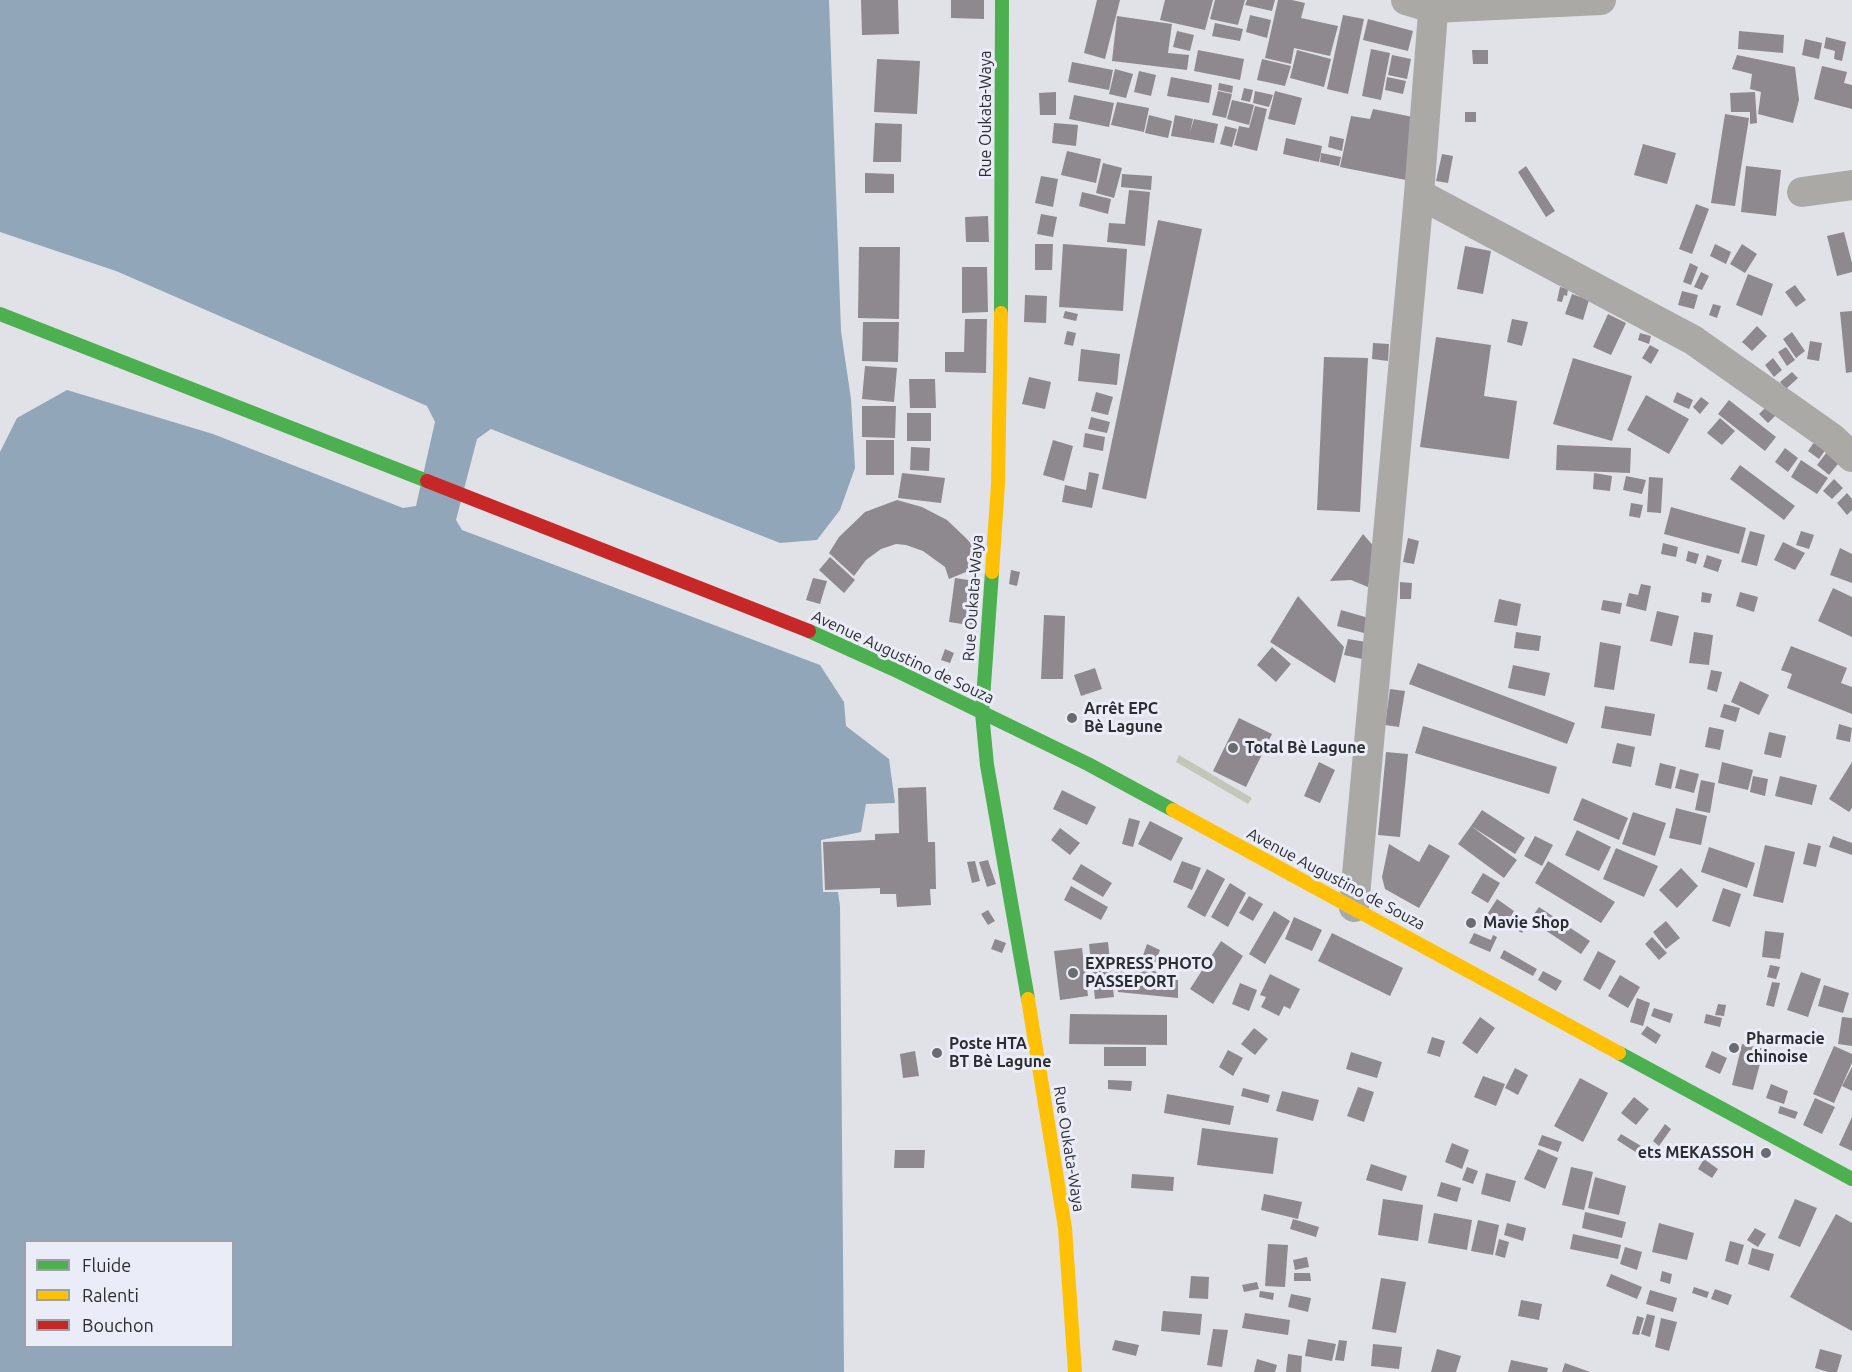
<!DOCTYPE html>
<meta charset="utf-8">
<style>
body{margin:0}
#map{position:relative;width:1852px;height:1372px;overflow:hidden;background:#e0e2e8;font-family:Ubuntu,sans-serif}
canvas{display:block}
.legend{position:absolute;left:24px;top:1240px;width:210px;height:108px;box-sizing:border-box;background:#eaedf8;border:2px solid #9ea0a8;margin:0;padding:8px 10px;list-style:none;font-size:18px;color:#2c2d31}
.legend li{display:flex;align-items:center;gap:12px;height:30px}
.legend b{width:30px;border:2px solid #9ea0a8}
</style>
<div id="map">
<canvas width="1852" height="1372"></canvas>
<ul class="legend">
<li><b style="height:8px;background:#4caf50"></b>Fluide</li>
<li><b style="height:8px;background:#ffc107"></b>Ralenti</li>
<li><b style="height:8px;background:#c62828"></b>Bouchon</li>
</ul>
</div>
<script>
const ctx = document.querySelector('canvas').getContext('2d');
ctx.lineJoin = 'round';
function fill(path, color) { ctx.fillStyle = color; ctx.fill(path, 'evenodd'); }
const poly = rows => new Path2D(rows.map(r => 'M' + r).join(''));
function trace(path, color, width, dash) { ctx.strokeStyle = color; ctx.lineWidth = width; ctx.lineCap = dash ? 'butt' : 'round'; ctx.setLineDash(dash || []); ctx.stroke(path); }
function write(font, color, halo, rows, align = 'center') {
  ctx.font = font + ' Ubuntu,sans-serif'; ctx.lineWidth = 6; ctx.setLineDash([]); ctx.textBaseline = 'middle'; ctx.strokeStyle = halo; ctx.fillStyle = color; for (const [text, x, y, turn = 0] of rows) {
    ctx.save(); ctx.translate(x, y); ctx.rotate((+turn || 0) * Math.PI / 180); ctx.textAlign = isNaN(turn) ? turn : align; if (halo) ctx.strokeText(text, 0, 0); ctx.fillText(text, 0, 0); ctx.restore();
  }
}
fill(poly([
 [1179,755,1252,798,1248,804,1176,762]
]), '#c4c6b8');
fill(poly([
 [0,0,829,0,841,331,851,399,855,468,840,510,817,540,780,543,491,429,477,439,456,520,462,530,820,665,844,702,846,726,889,759,895,803,866,804,861,832,821,840,823,892,838,892,840,906,844,1372,0,1372,0,452,17,418,67,390,213,434,403,508,416,506,435,422,427,406,116,271,0,232],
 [26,1242,232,1242,232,1346,26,1346]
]), '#91a6b8');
fill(poly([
 [861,0,898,0,899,34,862,35],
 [951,0,984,0,984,19,951,18],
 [1097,0,1120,0,1105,59,1084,53],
 [1165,0,1213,0,1205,30,1160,20],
 [1215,0,1245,0,1238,25,1210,19],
 [1247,0,1275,0,1272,11,1245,5],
 [1278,0,1292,0,1305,3,1301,18,1338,26,1330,56,1294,48,1291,64,1265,58],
 [1250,15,1271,20,1267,38,1246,32],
 [1343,15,1364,19,1348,94,1327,89],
 [1117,16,1172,24,1168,53,1189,55,1187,70,1112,61],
 [1368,19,1413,31,1408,51,1363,40],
 [1215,23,1243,29,1240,41,1212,36],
 [1177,31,1194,35,1190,51,1173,47],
 [1739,31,1784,35,1783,53,1738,49],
 [1826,37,1846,42,1842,61,1834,59,1835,51,1824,48],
 [1805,39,1822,43,1819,59,1802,55],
 [1371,49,1390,53,1381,100,1362,96],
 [1198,50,1244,59,1240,80,1194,71],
 [1297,50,1331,59,1324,87,1290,78],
 [1472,50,1488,50,1488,64,1473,64],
 [1392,55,1411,59,1407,79,1388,75],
 [1737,55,1795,67,1799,100,1793,123,1758,114,1761,92,1750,89,1752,74,1732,69],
 [877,59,920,61,917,114,874,112],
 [1262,59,1291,66,1285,86,1257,80],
 [1072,62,1113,70,1109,90,1068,82],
 [1822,66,1847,72,1844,83,1852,85,1852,109,1814,99],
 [1115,69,1133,74,1126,98,1109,94],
 [1139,71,1156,75,1151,96,1134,92],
 [1171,77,1212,85,1209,103,1167,96],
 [1387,77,1406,81,1403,94,1385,90],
 [1219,83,1233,86,1232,93,1218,90],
 [1244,88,1253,90,1250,102,1241,100],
 [1218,91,1232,94,1226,118,1212,115],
 [1255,91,1273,95,1269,107,1253,103],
 [1275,91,1302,98,1295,125,1268,119],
 [1056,92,1056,115,1040,115,1039,93],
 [1755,92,1757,123,1750,124,1750,112,1731,112,1730,93],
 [1074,95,1114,103,1109,127,1069,119],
 [1232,100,1254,105,1249,125,1227,119],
 [1117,102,1149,108,1144,132,1111,125],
 [1255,106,1267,109,1257,151,1234,145,1239,126,1249,128],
 [1373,109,1418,118,1406,180,1340,167,1351,116,1370,119],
 [1465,112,1476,112,1476,122,1465,122],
 [1725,114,1749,118,1735,206,1711,203],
 [1149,115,1172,121,1168,138,1145,133],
 [1175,115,1193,119,1190,132,1194,119,1218,124,1214,143,1171,136],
 [875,123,902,124,901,162,873,162],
 [1054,123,1078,125,1076,146,1052,143],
 [1225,126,1237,129,1232,147,1220,144],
 [1330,136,1344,139,1342,151,1328,147],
 [1286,138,1322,146,1319,162,1283,154],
 [1643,144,1676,153,1667,184,1634,175],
 [1067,151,1101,159,1096,183,1061,175],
 [1321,153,1341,157,1339,166,1320,162],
 [1442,154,1453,156,1448,183,1436,181],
 [1103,163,1122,168,1114,198,1096,193],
 [1526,166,1555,211,1546,217,1518,172],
 [1746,166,1781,170,1776,216,1741,212],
 [865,173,894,174,894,193,865,193],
 [1122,174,1152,176,1151,190,1121,187],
 [1041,176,1058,179,1053,207,1035,203],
 [1129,190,1150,192,1145,246,1107,242,1109,223,1125,224],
 [1082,192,1111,199,1108,214,1079,206],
 [1696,204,1709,209,1692,254,1679,249],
 [1041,214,1057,217,1053,237,1037,234],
 [988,216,989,242,966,242,965,217],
 [1158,220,1202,229,1146,499,1102,489],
 [1844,232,1852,263,1852,272,1837,276,1827,236],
 [1035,244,1053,244,1052,270,1035,270],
 [1063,244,1127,249,1123,311,1059,307],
 [1715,244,1731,252,1726,264,1710,256],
 [1742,244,1757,254,1745,273,1730,264],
 [1465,246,1491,251,1483,294,1457,289],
 [859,247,900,247,899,319,858,318],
 [1690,263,1698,267,1691,285,1683,282],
 [962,267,987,267,988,312,962,313],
 [1701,272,1709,276,1702,290,1694,287],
 [1748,274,1773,284,1762,316,1736,305],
 [1795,285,1806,300,1796,307,1785,292],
 [1560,287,1568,289,1567,296,1564,295,1562,302,1557,301],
 [1682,291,1698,295,1694,309,1678,305],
 [1572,294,1589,300,1583,320,1565,314],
 [1025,295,1047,296,1046,323,1024,322],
 [1713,304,1721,306,1717,318,1709,315],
 [1065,311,1078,314,1076,321,1063,318],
 [1852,311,1852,372,1846,373,1840,312],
 [1608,314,1626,323,1611,355,1593,347],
 [965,319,987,319,986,373,945,372,945,352,964,352],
 [1512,319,1528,322,1522,346,1507,342],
 [863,322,899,322,898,362,862,361],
 [1757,326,1767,336,1752,351,1742,342],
 [1067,331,1076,333,1073,346,1064,344],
 [1792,332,1805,351,1796,358,1783,339],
 [1640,333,1651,336,1649,344,1638,340],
 [1436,337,1491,345,1484,396,1517,401,1509,459,1420,447],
 [1810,341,1822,343,1819,361,1807,359],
 [1373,343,1389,344,1388,361,1372,359],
 [1650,345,1659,350,1651,364,1642,358],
 [1786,347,1795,360,1787,366,1778,352],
 [1081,349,1120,354,1117,385,1078,381],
 [1324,357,1368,358,1360,512,1317,510],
 [1573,358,1632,376,1612,441,1553,424],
 [1773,358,1782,370,1774,377,1765,365],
 [865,366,897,368,894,402,862,399],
 [1792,372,1798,378,1786,389,1780,382],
 [1029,377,1051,382,1045,409,1022,404],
 [909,379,935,379,936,408,910,408],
 [1096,392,1113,397,1108,415,1091,411],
 [1677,392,1693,400,1689,409,1673,402],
 [1646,395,1689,419,1669,454,1627,430],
 [1701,397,1709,403,1700,414,1693,407],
 [1729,400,1776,437,1765,451,1718,414],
 [1772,401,1781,410,1768,423,1759,414],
 [862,406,896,406,895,438,862,437],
 [907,413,931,413,931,441,907,441],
 [1091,417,1110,422,1107,433,1088,429],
 [1720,418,1735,431,1722,445,1707,433],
 [1085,433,1105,437,1103,451,1083,447],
 [1820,434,1831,442,1819,459,1808,451],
 [866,440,894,440,894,475,866,475],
 [1053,440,1073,446,1064,481,1043,475],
 [1557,445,1631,448,1630,473,1556,470],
 [911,447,930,448,929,471,910,470],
 [1785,448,1798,458,1788,472,1775,462],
 [1830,448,1842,459,1829,475,1817,465],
 [1801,460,1828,478,1817,494,1791,477],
 [1740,465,1795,506,1784,520,1730,479],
 [1089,472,1099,474,1092,508,1062,502,1065,485,1086,490],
 [902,473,945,478,941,503,898,498],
 [1594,473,1612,476,1610,491,1593,489],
 [1626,476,1646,480,1642,494,1623,490],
 [1649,477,1663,478,1661,513,1647,512],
 [1834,479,1843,488,1832,499,1823,491],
 [1847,493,1852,499,1852,510,1847,515,1837,503],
 [897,500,922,507,947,520,967,539,976,550,983,565,949,579,945,567,923,551,906,545,896,544,881,549,866,560,854,576,829,553,839,537,865,512],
 [1631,503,1643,505,1640,518,1629,516],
 [1671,507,1746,528,1739,554,1664,534],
 [1750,531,1765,535,1757,566,1741,562],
 [1801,531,1814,535,1809,549,1796,545],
 [1363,534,1376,549,1368,587,1351,580,1330,581],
 [1408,538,1419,541,1414,564,1403,562],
 [1783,542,1805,553,1795,570,1774,560],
 [1663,543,1678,547,1676,557,1661,554],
 [1840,548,1852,554,1852,583,1830,575],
 [1688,551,1699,554,1696,564,1686,561],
 [1707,555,1722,560,1718,572,1703,567],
 [830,557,855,580,844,593,819,570],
 [1011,570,1020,572,1017,586,1009,584],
 [813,578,827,581,820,604,806,600],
 [955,578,982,582,976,626,949,622],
 [1400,582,1412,583,1411,599,1400,599],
 [1641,584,1651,586,1646,611,1626,606,1629,593,1638,595],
 [1833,588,1852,597,1852,637,1818,621],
 [1702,592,1712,594,1710,603,1701,602],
 [1740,592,1758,597,1754,612,1736,606],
 [1298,596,1344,647,1335,683,1270,642],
 [1499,599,1521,604,1517,626,1494,622],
 [1603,600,1622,603,1620,614,1601,610],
 [1341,610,1372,619,1368,634,1337,626],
 [1657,611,1679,616,1672,646,1650,641],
 [1044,615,1065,616,1063,679,1041,679],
 [1516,632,1541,636,1539,651,1514,648],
 [1694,632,1713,635,1709,665,1689,663],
 [1348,639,1366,642,1362,659,1344,655],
 [1600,642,1621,646,1614,690,1594,687],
 [1791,646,1847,668,1841,683,1852,687,1852,714,1787,688,1792,674,1781,670],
 [1272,647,1291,664,1276,682,1257,665],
 [945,649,954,653,950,663,941,660],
 [1418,663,1575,723,1567,744,1409,684],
 [1513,665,1550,673,1545,696,1508,688],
 [1095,668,1102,689,1081,696,1074,675],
 [1711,670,1722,672,1717,692,1707,689],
 [1740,681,1769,695,1759,715,1731,702],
 [1390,689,1405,691,1399,727,1385,725],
 [1724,704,1740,708,1736,722,1720,717],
 [1605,706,1655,714,1651,736,1601,728],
 [1239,718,1272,734,1246,787,1213,771],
 [1839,724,1852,728,1850,742,1836,739],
 [1423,726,1557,767,1549,794,1415,753],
 [1709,727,1724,730,1720,750,1705,747],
 [1769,732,1786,736,1781,758,1764,754],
 [1617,743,1635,747,1631,767,1612,763],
 [1386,752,1408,754,1400,837,1378,835],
 [1319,762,1335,770,1320,803,1304,796],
 [1722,762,1753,770,1748,790,1718,783],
 [1852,762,1852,808,1849,812,1829,799],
 [1660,763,1676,767,1671,789,1655,785],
 [1680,769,1699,774,1694,793,1675,788],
 [1753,776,1768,779,1765,796,1750,792],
 [1780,776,1817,785,1812,805,1775,796],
 [1701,780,1715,783,1710,813,1695,810],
 [926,787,928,842,935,842,936,889,930,889,931,905,897,907,896,894,880,894,880,888,825,890,823,842,875,840,875,834,899,833,898,788],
 [1062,790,1096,807,1087,825,1053,809],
 [1582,798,1628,818,1619,840,1573,820],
 [1676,808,1707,816,1701,845,1669,838],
 [1482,810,1525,838,1515,854,1471,826],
 [1633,812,1666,823,1655,856,1622,844],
 [1129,818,1140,821,1133,847,1122,844],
 [1150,821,1183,838,1171,861,1138,844],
 [1471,826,1517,860,1504,878,1458,844],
 [1060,828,1080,843,1070,855,1051,840],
 [1577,830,1611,847,1599,871,1565,855],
 [1535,836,1553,845,1542,866,1524,856],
 [1833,836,1852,843,1852,855,1829,847],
 [1808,843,1821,846,1816,867,1803,864],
 [1389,844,1419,862,1429,844,1450,856,1419,908,1385,889,1382,877],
 [1765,845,1795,852,1783,903,1753,896],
 [1709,847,1755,863,1747,888,1701,872],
 [1616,848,1658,866,1644,897,1603,879],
 [988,860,996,884,987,887,979,862],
 [975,861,980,881,972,883,967,862],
 [1182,861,1201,868,1192,890,1173,882],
 [1548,861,1615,902,1601,923,1535,883],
 [1081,864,1112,883,1103,897,1072,879],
 [1681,868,1698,886,1677,908,1659,890],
 [1207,869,1225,879,1205,917,1187,907],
 [1483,873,1500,883,1488,903,1471,893],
 [1230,883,1246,893,1228,927,1211,917],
 [1071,886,1108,907,1101,920,1064,900],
 [1723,888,1741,894,1730,927,1712,921],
 [1249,896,1263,904,1253,921,1239,913],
 [1497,899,1514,911,1502,931,1484,919],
 [1539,907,1590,941,1581,954,1530,920],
 [988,910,995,921,988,925,981,914],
 [1274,911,1290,921,1265,964,1249,954],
 [1294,917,1322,930,1312,951,1285,939],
 [1516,917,1527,923,1522,933,1511,927],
 [1666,921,1680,938,1666,949,1653,932],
 [1765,931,1784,933,1780,959,1762,957],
 [1332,933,1403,968,1390,996,1318,961],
 [1474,933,1491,940,1493,935,1497,937,1490,952,1469,943],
 [1652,937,1667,953,1659,960,1645,944],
 [995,939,1006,943,1002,953,991,949],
 [1221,941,1243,956,1213,1004,1190,989],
 [1108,942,1114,997,1095,999,1089,944],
 [1147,944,1160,950,1154,966,1141,961],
 [1082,948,1088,996,1060,1000,1054,951],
 [1504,950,1537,969,1533,976,1500,958],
 [1598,951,1616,961,1600,990,1583,980],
 [1114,956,1178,980,1178,998,1118,992],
 [1770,965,1780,967,1776,979,1767,977],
 [1543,971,1562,981,1556,991,1538,980],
 [1801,972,1821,979,1808,1017,1787,1010],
 [1270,974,1300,989,1290,1009,1284,1006,1279,1016,1261,1007,1266,997,1260,995],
 [1620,975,1640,987,1628,1008,1608,996],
 [1772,982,1780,983,1774,1007,1766,1005],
 [1240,983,1257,990,1249,1011,1232,1004],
 [1824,985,1849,993,1843,1013,1818,1006],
 [1637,998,1650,1003,1643,1026,1630,1022],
 [1718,1004,1726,1005,1724,1016,1715,1015],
 [1654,1008,1673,1014,1670,1023,1651,1016],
 [1070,1014,1167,1015,1167,1045,1069,1044],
 [1706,1014,1722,1018,1720,1027,1704,1023],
 [1480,1017,1495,1028,1477,1054,1462,1043],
 [1842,1017,1852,1018,1852,1046,1838,1044],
 [1647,1026,1661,1035,1656,1044,1641,1034],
 [1254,1028,1268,1039,1255,1055,1241,1044],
 [1432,1037,1445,1041,1440,1057,1427,1053],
 [1742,1044,1764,1049,1753,1090,1732,1085],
 [1834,1046,1852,1054,1852,1063,1834,1103,1813,1094],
 [1104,1047,1146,1047,1146,1066,1104,1066],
 [1228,1050,1243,1058,1233,1076,1219,1067],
 [915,1051,919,1076,903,1078,900,1054],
 [1712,1051,1727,1058,1720,1074,1705,1067],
 [1351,1052,1382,1062,1377,1078,1346,1069],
 [1852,1067,1852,1091,1842,1086],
 [1515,1068,1528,1075,1518,1095,1505,1088],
 [1483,1076,1505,1084,1496,1106,1474,1097],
 [1580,1078,1608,1093,1583,1142,1554,1126],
 [1108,1080,1132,1081,1131,1091,1108,1089],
 [1771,1084,1788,1091,1784,1104,1766,1098],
 [1358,1087,1374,1092,1364,1122,1347,1116],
 [1243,1088,1270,1095,1268,1103,1241,1096],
 [1282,1091,1319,1100,1313,1121,1276,1111],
 [1167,1094,1234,1106,1230,1125,1164,1113],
 [1634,1097,1649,1109,1636,1125,1621,1113],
 [1815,1098,1835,1107,1822,1134,1803,1125],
 [1780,1106,1798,1112,1795,1119,1778,1113],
 [1852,1117,1852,1151,1839,1145],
 [1665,1124,1671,1129,1659,1146,1653,1141],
 [1202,1128,1278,1138,1273,1174,1197,1165],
 [1621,1134,1641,1146,1637,1153,1617,1140],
 [1542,1135,1562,1142,1558,1152,1538,1145],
 [1452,1143,1469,1150,1462,1169,1445,1162],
 [1691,1147,1701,1148,1699,1159,1689,1157],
 [1538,1149,1558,1158,1545,1189,1524,1179],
 [895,1150,925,1150,924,1168,894,1168],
 [1704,1159,1718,1169,1712,1178,1698,1169],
 [1371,1164,1407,1176,1402,1191,1366,1180],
 [1467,1167,1478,1171,1473,1184,1462,1180],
 [1571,1167,1593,1172,1584,1210,1562,1205],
 [1486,1173,1516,1181,1510,1202,1481,1194],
 [1132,1174,1174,1177,1173,1191,1131,1188],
 [1595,1177,1626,1186,1619,1215,1588,1208],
 [1441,1182,1461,1188,1457,1202,1437,1196],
 [1264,1194,1302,1202,1298,1219,1261,1210],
 [1383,1199,1423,1205,1418,1241,1378,1235],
 [1795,1199,1817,1208,1800,1247,1778,1238],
 [1585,1212,1626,1222,1622,1238,1582,1228],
 [1434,1213,1472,1220,1467,1250,1428,1243],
 [1836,1214,1852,1223,1852,1331,1790,1297],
 [1293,1219,1319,1227,1316,1237,1290,1229],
 [1478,1220,1499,1225,1493,1255,1471,1251],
 [1507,1223,1526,1228,1523,1241,1504,1235],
 [1659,1223,1694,1233,1687,1260,1652,1252],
 [1755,1228,1766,1234,1758,1247,1747,1240],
 [1573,1234,1621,1245,1618,1259,1570,1249],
 [1499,1239,1509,1242,1505,1258,1495,1255],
 [1730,1241,1744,1245,1738,1265,1725,1261],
 [1268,1244,1288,1245,1285,1287,1265,1286],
 [1625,1247,1642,1252,1637,1270,1620,1264],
 [1752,1248,1774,1254,1769,1271,1748,1264],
 [1307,1257,1309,1267,1295,1270,1293,1260],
 [1662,1271,1672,1274,1670,1284,1660,1281],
 [1294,1273,1310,1273,1311,1281,1294,1281],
 [1611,1274,1642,1287,1637,1299,1606,1286],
 [1191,1276,1209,1277,1208,1299,1189,1298],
 [1381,1278,1406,1282,1396,1333,1372,1329],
 [1257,1282,1259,1289,1244,1292,1242,1285],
 [1694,1287,1709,1292,1707,1298,1692,1293],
 [1715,1289,1732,1295,1728,1305,1711,1299],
 [1650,1290,1677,1298,1673,1312,1646,1304],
 [1260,1291,1274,1293,1273,1300,1259,1297],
 [1291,1294,1311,1298,1308,1312,1288,1307],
 [1521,1300,1542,1304,1539,1320,1518,1316],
 [1163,1311,1202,1314,1200,1335,1161,1331],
 [1245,1313,1290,1320,1288,1335,1242,1328],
 [1647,1314,1655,1316,1650,1337,1641,1334],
 [1637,1316,1644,1318,1639,1335,1632,1334],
 [1661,1318,1677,1322,1669,1351,1655,1347],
 [1213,1329,1228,1330,1222,1367,1207,1365],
 [1308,1339,1336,1344,1332,1361,1305,1356],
 [1115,1340,1139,1345,1136,1356,1112,1350],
 [1339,1340,1347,1341,1344,1361,1335,1360],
 [1373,1344,1402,1347,1399,1369,1371,1366],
 [1437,1349,1461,1356,1456,1372,1431,1372],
 [1820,1349,1842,1355,1837,1372,1828,1372,1815,1368],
 [1288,1354,1302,1356,1301,1372,1286,1372],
 [1257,1359,1277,1365,1275,1372,1254,1372],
 [1511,1360,1548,1368,1547,1372,1508,1372],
 [1565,1363,1590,1372,1562,1372]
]), '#8e898f');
trace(poly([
 [1406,0,1433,8,1601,0],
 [1802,192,1852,185],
 [1419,194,1693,340,1832,438,1852,457],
 [1354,907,1419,194,1434,0]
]), '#aaa9a6', 30);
trace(poly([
 [1001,313,1002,0],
 [0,314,427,481],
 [992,572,982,713,987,765,1028,999],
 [809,631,893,669,1088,764,1173,810],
 [1619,1053,1852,1179]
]), '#4caf50', 14);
trace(poly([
 [992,572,998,484,1001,313],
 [1173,810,1619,1053],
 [1028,999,1065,1228,1075,1372]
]), '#ffc107', 14);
trace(poly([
 [427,481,809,631]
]), '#c62828', 14);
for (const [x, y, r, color] of [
 [1072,718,6,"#6b6c71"],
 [1233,748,6,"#6b6c71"],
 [1471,923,6,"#6b6c71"],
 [1073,973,6,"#6b6c71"],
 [1734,1048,6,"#6b6c71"],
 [937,1053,6,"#6b6c71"],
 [1766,1153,6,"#6b6c71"]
]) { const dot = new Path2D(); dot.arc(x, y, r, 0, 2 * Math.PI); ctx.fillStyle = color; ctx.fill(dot); trace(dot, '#eaedf8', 2); }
write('16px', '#2c2d31', '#eaedf8', [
 ["Rue Oukata-Waya",986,114,-90],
 ["Rue Oukata-Waya",973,598,-86],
 ["Avenue Augustino de Souza",903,657,25],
 ["Avenue Augustino de Souza",1336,879,28],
 ["Rue Oukata-Waya",1069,1149,81]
]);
write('bold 16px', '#2c2d31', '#eaedf8', [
 ["Arrêt EPC",1084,709],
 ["Bè Lagune",1084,727],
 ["Total Bè Lagune",1245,748],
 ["Mavie Shop",1483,923],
 ["EXPRESS PHOTO",1085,964],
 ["PASSEPORT",1085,982],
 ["Pharmacie",1746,1039],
 ["chinoise",1746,1057],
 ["Poste HTA",949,1044],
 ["BT Bè Lagune",949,1062],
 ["ets MEKASSOH",1754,1153,"right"]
], 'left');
</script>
